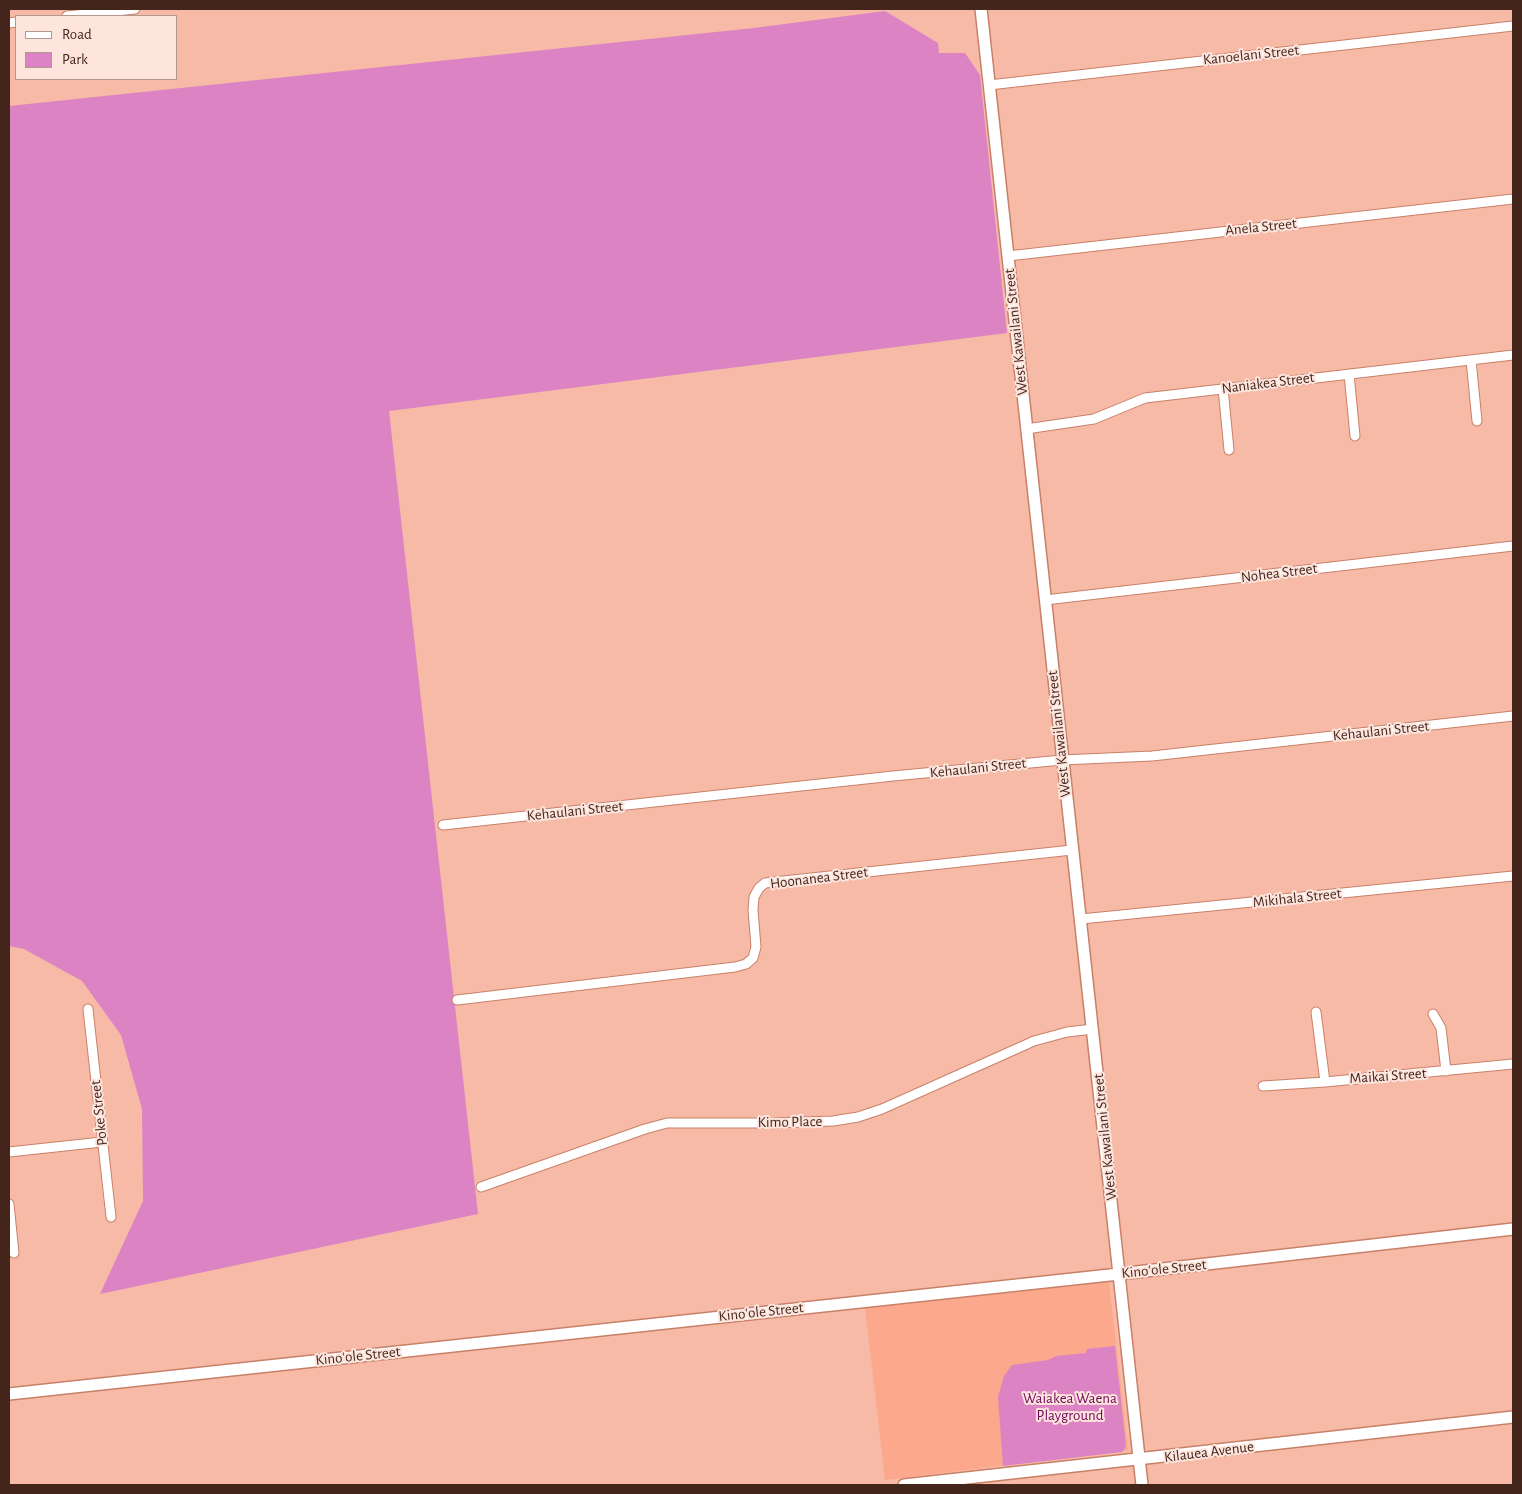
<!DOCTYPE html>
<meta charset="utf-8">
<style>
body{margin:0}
#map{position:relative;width:1522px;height:1494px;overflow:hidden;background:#f7baa6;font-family:"Alegreya Sans",sans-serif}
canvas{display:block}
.frame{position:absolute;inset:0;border:10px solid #43251c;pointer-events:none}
.legend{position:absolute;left:15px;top:15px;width:162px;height:65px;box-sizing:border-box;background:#fde5dd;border:1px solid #b39890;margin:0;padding:6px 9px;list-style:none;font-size:15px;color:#43251c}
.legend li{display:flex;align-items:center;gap:10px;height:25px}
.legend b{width:25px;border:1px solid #b39890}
</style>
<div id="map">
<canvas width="1522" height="1494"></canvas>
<div class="frame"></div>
<ul class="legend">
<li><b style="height:6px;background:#fff"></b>Road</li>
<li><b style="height:14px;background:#dc83c3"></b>Park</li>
</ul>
</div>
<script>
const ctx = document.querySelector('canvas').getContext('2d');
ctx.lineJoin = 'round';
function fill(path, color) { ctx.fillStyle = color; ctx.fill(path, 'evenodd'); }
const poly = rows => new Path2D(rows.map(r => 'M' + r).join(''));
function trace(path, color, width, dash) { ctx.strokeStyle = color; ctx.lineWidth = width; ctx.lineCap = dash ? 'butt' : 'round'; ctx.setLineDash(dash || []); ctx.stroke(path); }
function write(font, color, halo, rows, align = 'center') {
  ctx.font = font + ' "Alegreya Sans",sans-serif'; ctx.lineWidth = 4; ctx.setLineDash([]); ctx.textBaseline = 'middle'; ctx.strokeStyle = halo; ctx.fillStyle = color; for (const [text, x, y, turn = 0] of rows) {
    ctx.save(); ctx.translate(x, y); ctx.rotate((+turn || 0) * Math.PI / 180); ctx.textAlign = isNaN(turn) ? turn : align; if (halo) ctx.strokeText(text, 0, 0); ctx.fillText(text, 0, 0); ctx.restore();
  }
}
fill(poly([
 [1109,1281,1128,1450,885,1480,865,1307]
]), '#fba88d');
fill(poly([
 [885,11,938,43,939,53,965,53,980,75,1007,333,389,411,478,1214,100,1294,143,1201,142,1109,121,1035,82,981,24,949,9,946,9,106,754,28],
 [1115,1346,1126,1446,1124,1450,1122,1452,1003,1466,998,1397,1004,1376,1012,1365,1048,1360,1056,1356,1086,1353,1087,1349]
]), '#dc83c3');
const minor = poly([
 [67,16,135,9],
 [9,23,16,22],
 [989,85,1513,26],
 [1008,256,1513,199],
 [1471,360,1477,421],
 [1349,374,1355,436],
 [1223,388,1229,450],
 [1026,429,1094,419,1145,398,1513,355],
 [1045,600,1513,546],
 [443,825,893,776,1062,760,1152,756,1513,716],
 [1081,919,1513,876],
 [457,1000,735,967,746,964,753,958,756,947,753,910,754,897,759,888,765,883,1072,850],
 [88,1009,111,1217],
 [1316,1012,1325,1082],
 [1433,1014,1441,1028,1446,1071],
 [1263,1086,1325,1082,1513,1064],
 [9,1152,102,1142],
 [481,1187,645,1129,667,1123,773,1123,833,1121,858,1117,882,1109,1034,1041,1067,1032,1093,1029],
 [9,1204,14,1253]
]);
const tertiary = poly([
 [981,9,1142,1485],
 [9,1394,1119,1274,1513,1229],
 [904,1485,1513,1417]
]);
trace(minor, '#c98069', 11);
trace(tertiary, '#c98069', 14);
trace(minor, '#fff', 9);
trace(tertiary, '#fff', 11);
write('15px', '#43251c', '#fde5dd', [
 ["Kanoelani Street",1251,55,-6],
 ["Anela Street",1261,227,-6],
 ["West Kawailani Street",1016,332,-96],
 ["Naniakea Street",1268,383,-7],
 ["Nohea Street",1279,573,-7],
 ["Kehaulani Street",1381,731,-6],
 ["West Kawailani Street",1059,734,-96],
 ["Kehaulani Street",978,768,-6],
 ["Kehaulani Street",575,811,-6],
 ["Hoonanea Street",819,878,-7],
 ["Mikihala Street",1297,898,-6],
 ["Maikai Street",1388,1076,-4],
 ["Poke Street",99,1113,-96],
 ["Kimo Place",790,1122,-1],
 ["West Kawailani Street",1105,1137,-96],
 ["Kinoʻole Street",1164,1269,-6],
 ["Kinoʻole Street",761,1312,-6],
 ["Kinoʻole Street",358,1356,-6],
 ["Kilauea Avenue",1209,1452,-7]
]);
write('15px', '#70075c', '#fde5dd', [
 ["Waiakea Waena",1070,1398],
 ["Playground",1070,1415]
]);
</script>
